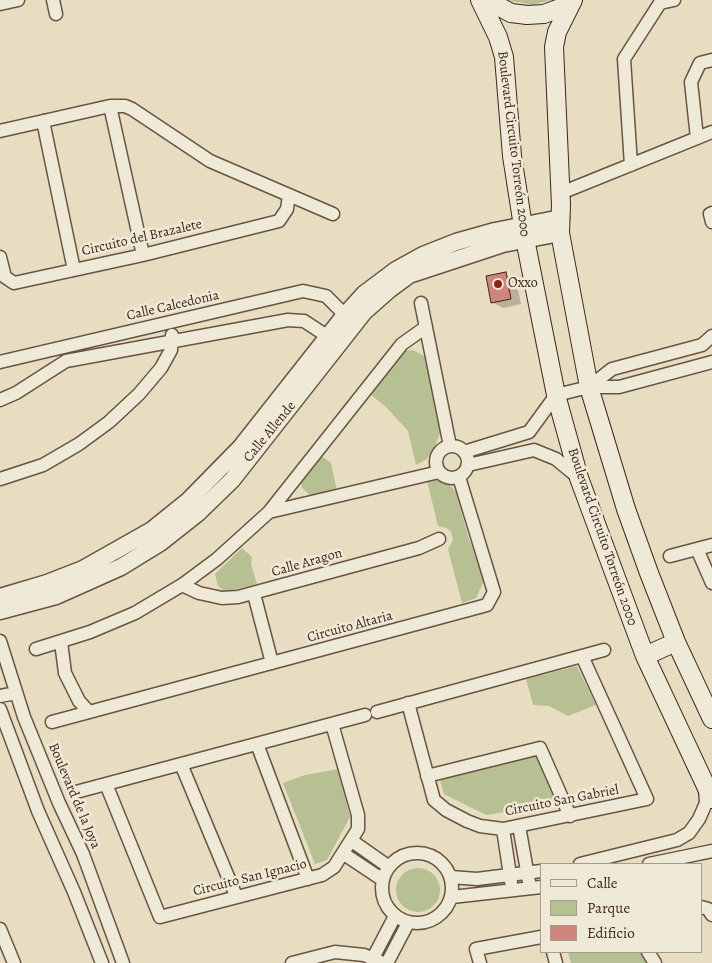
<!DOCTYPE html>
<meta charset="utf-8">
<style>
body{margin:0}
#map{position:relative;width:712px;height:963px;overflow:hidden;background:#e7ddc1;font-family:Alegreya,serif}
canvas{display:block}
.legend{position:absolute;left:540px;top:863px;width:162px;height:90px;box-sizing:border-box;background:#efe9d7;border:1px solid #a99b8b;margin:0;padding:6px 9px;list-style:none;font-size:15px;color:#402518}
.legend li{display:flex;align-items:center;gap:10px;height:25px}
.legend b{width:25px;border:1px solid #a99b8b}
</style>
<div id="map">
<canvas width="712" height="963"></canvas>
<ul class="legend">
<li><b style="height:6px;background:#efe9d7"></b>Calle</li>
<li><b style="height:14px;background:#b6c092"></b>Parque</li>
<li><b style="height:14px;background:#d0847c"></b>Edificio</li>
</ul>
</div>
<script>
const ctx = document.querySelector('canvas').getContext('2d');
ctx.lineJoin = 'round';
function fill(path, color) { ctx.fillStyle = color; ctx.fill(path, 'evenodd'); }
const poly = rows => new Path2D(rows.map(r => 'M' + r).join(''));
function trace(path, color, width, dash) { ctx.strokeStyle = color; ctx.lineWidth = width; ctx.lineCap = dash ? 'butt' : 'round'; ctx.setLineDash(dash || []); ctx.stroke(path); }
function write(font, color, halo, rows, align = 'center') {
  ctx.font = font + ' Alegreya,serif'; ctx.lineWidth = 5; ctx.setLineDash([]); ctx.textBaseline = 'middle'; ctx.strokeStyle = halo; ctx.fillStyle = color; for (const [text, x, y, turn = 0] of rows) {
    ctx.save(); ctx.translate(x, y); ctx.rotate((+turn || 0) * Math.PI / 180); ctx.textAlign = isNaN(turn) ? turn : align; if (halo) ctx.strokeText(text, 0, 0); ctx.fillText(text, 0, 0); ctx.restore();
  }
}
fill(poly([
 [507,0,551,0,532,5],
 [413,350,424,356,440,422,440,433,435,446,427,459,416,465,408,431,386,407,369,393,404,351],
 [319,454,331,463,337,491,311,496,302,488,300,478],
 [433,479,449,484,456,492,467,533,484,581,476,598,462,603,448,549,453,540,451,532,447,528,438,526,427,481],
 [242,548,252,557,251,564,257,584,229,591,223,590,218,586,215,574],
 [577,666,596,705,568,716,549,706,533,705,526,679],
 [537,755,559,804,486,815,444,794,440,780],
 [338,769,350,817,327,860,315,864,283,783,305,775],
 '396 890a22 22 0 1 1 44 0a22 22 0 1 1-44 0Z',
 [568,952,641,952,648,963,571,963]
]), '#b6c092');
fill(poly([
 [505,274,516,280,521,304,503,308,492,302]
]), '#0003');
const building = poly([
 [506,272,511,299,491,303,486,276,506,272]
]);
fill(building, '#d0847c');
trace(building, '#402518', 1);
const minor = poly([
 [53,0,56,14],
 [0,4,18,0],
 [110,106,143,255],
 [43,121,74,270],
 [0,131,110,106,125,106,132,109,210,161,333,214],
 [697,138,691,82,700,63,712,60],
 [631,165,624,59,660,3,674,0],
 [561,193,712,132],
 [712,213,710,214,712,222],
 [0,257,5,277,14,283,143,255,279,221,287,209,289,195],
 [421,303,450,446],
 [0,362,303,291,326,296,345,315],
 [589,387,612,369,702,345,712,336],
 [0,400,16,393,66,361,288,320,304,321,327,336],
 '436 462a16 16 0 1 1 32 0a16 16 0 1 1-32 0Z',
 [464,452,529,432,556,395,589,387,619,387,712,362],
 [468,465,534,450,556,459,579,478],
 [0,479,43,465,79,444,109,422,139,394,161,368,171,350,172,335],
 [269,512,439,472],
 [697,549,712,583],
 [670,556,712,545],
 [182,585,199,593,222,598,238,597,419,548,439,539],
 [254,594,272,663],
 [0,641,24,717,59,803,83,854,123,963],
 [61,642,65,673,79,701,89,712],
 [36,649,90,632,135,613,182,585,217,559,269,512,402,344,426,327],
 [0,696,16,693],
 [408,703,434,800,446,810,467,821,480,826,503,829,647,799,582,656],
 [0,709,38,811,74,892,102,963],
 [377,712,604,650],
 [52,722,487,605,494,592,459,477],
 [257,744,308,879],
 [181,764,236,896],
 [427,776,540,748,570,816],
 [106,784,160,917,322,875,334,867,358,829,358,815,332,724],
 [76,792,365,715],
 [519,826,529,882],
 [503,829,511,882],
 [352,841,389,867],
 '382 888a35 35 0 1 1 70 0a35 35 0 1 1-70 0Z',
 [344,854,383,880],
 [580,864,677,840,689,833,699,819,706,803,705,788],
 [649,864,712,851],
 [451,877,477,879,541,871],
 [452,897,541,887],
 [701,907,708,909,712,915],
 [0,929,14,963],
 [553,952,556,963],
 [648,952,655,963],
 [373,958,395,916],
 [292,963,335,952,364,955,383,963],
 [387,963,408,923],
 [480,963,476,949,541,937]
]);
const tertiary = poly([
 [0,597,47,583,83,569,152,530,188,501,241,447,345,315,364,294,396,270,423,255,456,242,495,231,561,218],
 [0,611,56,596,121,567,160,543,198,513,232,480,364,312,390,289,409,275,503,244,560,233]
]);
const secondary = poly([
 [480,0,498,37,504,57,512,156,525,239,556,395,579,478,645,656,712,799],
 [487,0,511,13,527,15,544,14,560,8,571,0],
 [573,0,557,32,554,47,561,205,560,233,589,387,626,509,649,573,676,642,712,719],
 [645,656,676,642]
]);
trace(minor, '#6a5342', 15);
trace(tertiary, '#6a5342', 19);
trace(secondary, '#402518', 20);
trace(minor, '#efe9d7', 12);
trace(tertiary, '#efe9d7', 16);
trace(secondary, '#efe9d7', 18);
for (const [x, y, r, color] of [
 [498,284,5,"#8f2418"]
]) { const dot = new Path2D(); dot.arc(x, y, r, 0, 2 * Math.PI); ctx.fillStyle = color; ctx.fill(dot); trace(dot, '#efe9d7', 2); }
write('14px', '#402518', '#efe9d7', [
 ["Boulevard Circuito Torreón 2000",513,144,83],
 ["Circuito del Brazalete",142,238,-13],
 ["Calle Calcedonia",173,306,-13],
 ["Calle Allende",270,432,-51],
 ["Boulevard Circuito Torreón 2000",602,537,71],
 ["Calle Aragon",307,563,-16],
 ["Circuito Altaria",350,627,-15],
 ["Boulevard de la Joya",74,796,67],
 ["Circuito San Gabriel",562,801,-11],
 ["Circuito San Ignacio",250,878,-14]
]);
write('14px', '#402518', '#efe9d7', [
 ["Oxxo",508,284]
], 'left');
</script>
